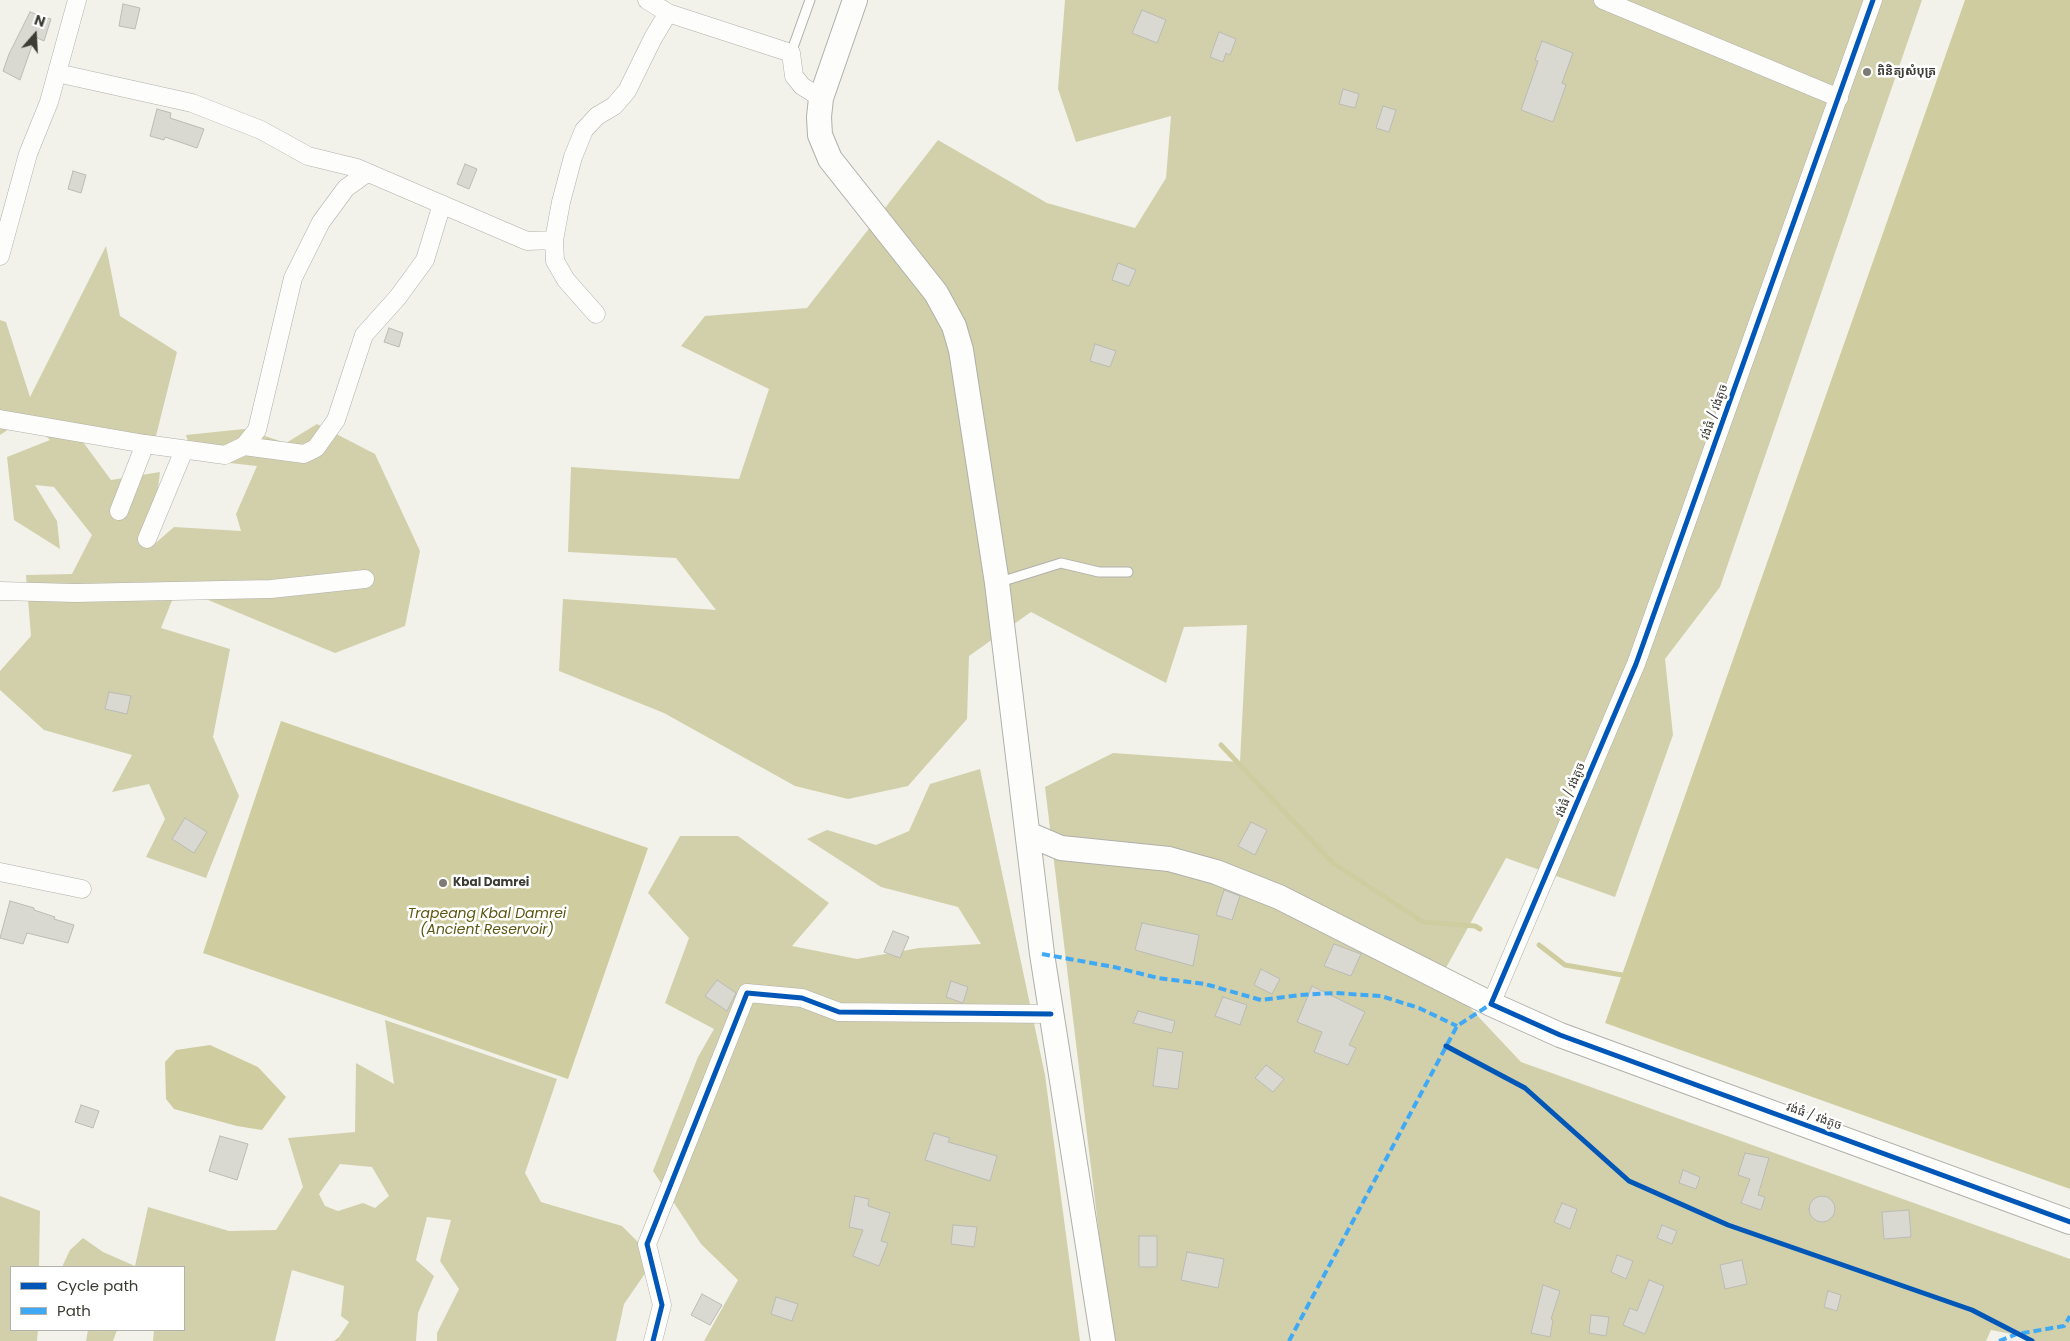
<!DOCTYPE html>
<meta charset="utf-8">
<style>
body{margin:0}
#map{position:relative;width:2070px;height:1341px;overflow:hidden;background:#f2f2ea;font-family:Poppins,sans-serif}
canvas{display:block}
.legend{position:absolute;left:10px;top:1266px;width:175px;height:65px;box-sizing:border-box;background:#fff;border:1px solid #b1b1ae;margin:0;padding:6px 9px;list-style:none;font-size:15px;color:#3c3c35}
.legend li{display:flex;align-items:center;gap:10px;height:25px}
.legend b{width:25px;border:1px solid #b1b1ae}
.north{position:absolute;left:10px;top:10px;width:50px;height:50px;-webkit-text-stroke:4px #fff;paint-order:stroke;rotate:19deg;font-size:14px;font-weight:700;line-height:20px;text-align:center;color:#3c3c35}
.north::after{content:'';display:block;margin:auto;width:18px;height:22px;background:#3c3c35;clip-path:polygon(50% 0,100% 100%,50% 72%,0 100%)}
</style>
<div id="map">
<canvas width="2070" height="1341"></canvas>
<ul class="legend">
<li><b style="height:6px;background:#0057b8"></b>Cycle path</li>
<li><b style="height:6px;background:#3fa9f5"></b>Path</li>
</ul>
<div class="north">N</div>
</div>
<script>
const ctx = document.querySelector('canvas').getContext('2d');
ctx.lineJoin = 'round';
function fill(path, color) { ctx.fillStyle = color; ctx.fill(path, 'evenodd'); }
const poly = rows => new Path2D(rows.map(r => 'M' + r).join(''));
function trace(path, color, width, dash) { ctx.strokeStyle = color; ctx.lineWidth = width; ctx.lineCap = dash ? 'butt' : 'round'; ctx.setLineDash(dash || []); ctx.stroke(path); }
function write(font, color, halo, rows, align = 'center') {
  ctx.font = font + ' Poppins,"Noto Sans Khmer",sans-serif'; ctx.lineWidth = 5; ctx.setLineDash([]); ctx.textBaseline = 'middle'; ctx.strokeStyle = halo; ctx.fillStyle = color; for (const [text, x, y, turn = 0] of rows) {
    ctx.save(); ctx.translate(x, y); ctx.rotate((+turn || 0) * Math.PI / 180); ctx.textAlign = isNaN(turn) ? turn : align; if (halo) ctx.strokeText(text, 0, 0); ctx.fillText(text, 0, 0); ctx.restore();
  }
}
fill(poly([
 [1065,0,1922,0,1720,587,1665,659,1673,735,1615,897,1506,858,1441,977,1521,1062,2070,1259,2070,1341,2027,1341,2027,1337,1991,1330,1986,1341,1112,1341,1045,787,1113,753,1240,762,1247,625,1184,627,1166,683,1031,612,969,656,967,719,908,786,848,799,795,786,664,713,559,671,563,599,716,610,676,558,568,552,571,467,739,479,769,389,681,346,705,316,807,308,938,140,1047,203,1135,228,1166,178,1171,116,1076,142,1058,89],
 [106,246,120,316,177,352,153,448,83,442,111,480,160,472,151,547,174,527,241,531,236,514,257,466,193,459,186,435,244,429,286,443,317,424,375,454,420,551,405,626,335,653,201,597,173,598,161,628,230,649,213,737,239,796,206,878,146,857,165,819,149,784,112,792,132,755,44,730,0,690,0,671,31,636,26,575,72,574,92,535,54,487,35,485,57,521,60,549,14,520,7,457,50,440,26,418,0,435,0,320,6,322,30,397],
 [980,769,1045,1075,1080,1341,704,1341,738,1280,701,1244,653,1171,698,1057,714,1029,665,1003,689,938,648,893,680,836,738,836,829,903,792,946,857,959,919,948,981,944,958,907,881,887,807,839,827,830,876,845,909,831,930,784],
 [385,1020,557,1079,525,1173,541,1202,622,1226,655,1259,624,1304,616,1341,437,1341,437,1333,459,1289,440,1261,451,1220,427,1217,416,1260,434,1276,418,1313,416,1341,334,1341,339,1337,349,1322,341,1316,344,1286,292,1270,275,1341,153,1341,154,1330,184,1330,184,1267,62,1267,70,1250,83,1238,103,1252,135,1266,148,1207,229,1231,276,1230,303,1187,288,1138,355,1132,356,1063,394,1084],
 [340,1164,372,1167,389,1196,375,1208,363,1203,338,1211,325,1206,319,1194],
 [0,1196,40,1211,39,1267,11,1267,11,1330,38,1330,37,1341,0,1341],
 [88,1330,117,1330,113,1341,86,1341]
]), '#d2d0ab');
fill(poly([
 [1965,0,2070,0,2070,1189,1605,1023],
 [281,721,648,848,568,1079,203,953],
 [210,1045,258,1067,286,1097,262,1130,237,1126,174,1109,166,1099,165,1062,176,1050]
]), '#cfcda0');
trace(poly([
 [1221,745,1333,863,1423,922,1475,926,1480,929],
 [1539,945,1565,965,1622,975]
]), '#cfcda0', 5);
const building = poly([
 [123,4,140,8,135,29,119,26,123,4],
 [1142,10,1166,20,1157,43,1132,33,1142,10],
 [30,12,51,19,44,41,35,37,20,80,3,71,9,54,30,12],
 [1219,32,1236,39,1230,55,1226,53,1223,62,1210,57,1219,32],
 [1542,41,1573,53,1562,83,1566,85,1553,122,1521,110,1538,61,1535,60,1542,41],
 [1343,89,1359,94,1355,108,1339,104,1343,89],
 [1383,106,1396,110,1389,132,1376,128,1383,106],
 [157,109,171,113,170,118,204,129,197,148,165,137,164,140,150,136,157,109],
 [465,164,477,169,469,189,457,184,465,164],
 [73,171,86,175,81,193,68,189,73,171],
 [1118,263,1136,270,1129,286,1112,280,1118,263],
 [389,328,403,333,399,347,384,342,389,328],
 [1095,344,1116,351,1110,367,1090,361,1095,344],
 [109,692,131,696,127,714,105,709,109,692],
 [185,818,207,832,194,853,172,839,185,818],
 [1251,822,1267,830,1255,855,1238,846,1251,822],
 [1224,890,1240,896,1232,920,1216,915,1224,890],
 [10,901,34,908,34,910,55,917,54,919,74,925,68,943,27,933,23,944,0,938,10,901],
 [1142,923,1199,935,1193,966,1135,950,1142,923],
 [893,931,909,937,900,958,884,952,893,931],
 [1334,944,1361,954,1351,976,1324,966,1334,944],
 [1261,969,1280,979,1272,994,1254,985,1261,969],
 [717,980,736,993,727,1011,705,996,717,980],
 [951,981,968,987,963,1003,946,997,951,981],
 [1312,986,1365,1012,1349,1045,1356,1048,1348,1065,1314,1052,1322,1032,1297,1022,1312,986],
 [1223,997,1247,1005,1240,1025,1215,1016,1223,997],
 [1138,1011,1175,1021,1172,1033,1133,1023,1138,1011],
 [1158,1048,1183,1052,1178,1089,1153,1086,1158,1048],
 [1266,1065,1284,1079,1273,1092,1255,1078,1266,1065],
 [81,1105,99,1111,93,1128,75,1122,81,1105],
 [934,1133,950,1138,948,1142,997,1156,990,1181,925,1160,934,1133],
 [220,1136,248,1144,237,1180,209,1171,220,1136],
 [1745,1153,1769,1158,1758,1195,1765,1197,1761,1210,1741,1203,1750,1179,1738,1175,1745,1153],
 [1683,1170,1700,1177,1696,1189,1679,1183,1683,1170],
 '1809 1209a13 13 0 1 1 26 0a13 13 0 1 1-26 0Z',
 [855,1196,869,1199,868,1206,890,1213,881,1241,888,1243,879,1266,853,1256,863,1230,849,1227,855,1196],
 [1562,1203,1577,1209,1570,1229,1554,1222,1562,1203],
 [1909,1210,1911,1237,1884,1239,1882,1212,1909,1210],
 [953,1225,977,1227,974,1247,951,1244,953,1225],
 [1662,1225,1677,1231,1672,1244,1657,1238,1662,1225],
 [1139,1236,1157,1236,1157,1267,1139,1267,1139,1236],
 [1187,1252,1224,1259,1218,1288,1181,1280,1187,1252],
 [1617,1255,1633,1261,1626,1279,1611,1272,1617,1255],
 [1742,1260,1747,1284,1725,1289,1720,1265,1742,1260],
 [1649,1280,1664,1286,1645,1334,1623,1325,1630,1308,1637,1311,1649,1280],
 [1543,1285,1560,1291,1551,1319,1553,1320,1550,1337,1531,1333,1543,1285],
 [1828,1291,1841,1295,1837,1311,1824,1307,1828,1291],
 [702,1294,722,1305,710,1325,691,1315,702,1294],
 [776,1297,798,1304,792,1321,771,1314,776,1297],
 [1591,1315,1609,1317,1606,1336,1589,1333,1591,1315]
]);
fill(building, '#d9d9d2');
trace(building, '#bbbbb5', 1);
const lane = poly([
 [791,53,810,0],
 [997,583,1061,563,1099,572,1128,572]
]);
const street = poly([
 [647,0,668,13,791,53,794,76,802,86,821,98],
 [1603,0,1839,98],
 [57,73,192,103,261,130,308,156,357,168,527,241,554,240],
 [0,256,28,154,49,102,77,0],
 [596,314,566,280,555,261,554,240,561,202,573,157,584,130,597,116,614,106,627,91,653,38,668,13],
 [0,419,145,444],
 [244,446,304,454,316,448,336,420,364,335,398,297,425,260,442,204],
 [119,511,145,444,225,455,244,446,257,430,293,278,321,222,346,188,367,173],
 [147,539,184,450],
 [0,591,75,593,271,589,365,579],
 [0,872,82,889],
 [1491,1004,1636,664,1873,0],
 [653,1341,662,1305,647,1244,747,993,802,998,839,1012,1051,1014]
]);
const secondary = poly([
 [855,0,821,98,819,117,820,135,830,159,936,293,954,326,961,350,997,583,1042,954,1103,1341],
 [1028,834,1061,848,1169,859,1216,872,1279,897,1491,1004,1560,1035,2070,1222]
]);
trace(lane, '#b0b0aa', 11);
trace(street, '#b0b0aa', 19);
trace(secondary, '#b0b0aa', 26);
trace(lane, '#fdfdfc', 9);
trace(street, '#fdfdfc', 18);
trace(secondary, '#fdfdfc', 24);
trace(poly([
 [1042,954,1114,967,1158,978,1205,984,1261,1000,1300,995,1335,993,1381,996,1419,1008,1457,1026],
 [1289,1341,1457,1026,1491,1004],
 [1999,1341,2017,1334,2064,1326,2070,1316]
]), '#3fa9f5', 4, [8, 4]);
trace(poly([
 [1873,0,1636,664,1491,1004,1560,1035,2070,1222],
 [1446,1046,1525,1088,1629,1181,1728,1225,1972,1310,2032,1341],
 [653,1341,662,1305,647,1244,747,993,802,998,839,1012,1051,1014]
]), '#0057b8', 5);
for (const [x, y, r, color] of [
 [1867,72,5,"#7c7c74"],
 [443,883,5,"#7c7c74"]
]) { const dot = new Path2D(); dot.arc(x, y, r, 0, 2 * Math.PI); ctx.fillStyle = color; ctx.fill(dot); trace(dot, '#fff', 2); }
write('bold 12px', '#3c3c35', '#fff', [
 ["ពិនិត្យសំបុត្រ",1877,72],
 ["Kbal Damrei",453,883]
], 'left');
write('12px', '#3c3c35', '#fff', [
 ["វង់ធំ / វង់តូច",1715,412,-70],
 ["វង់ធំ / វង់តូច",1571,790,-67],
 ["វង់ធំ / វង់តូច",1814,1117,20]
]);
write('italic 14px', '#5c5710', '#fff', [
 ["Trapeang Kbal Damrei",487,914],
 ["(Ancient Reservoir)",487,930]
]);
</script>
